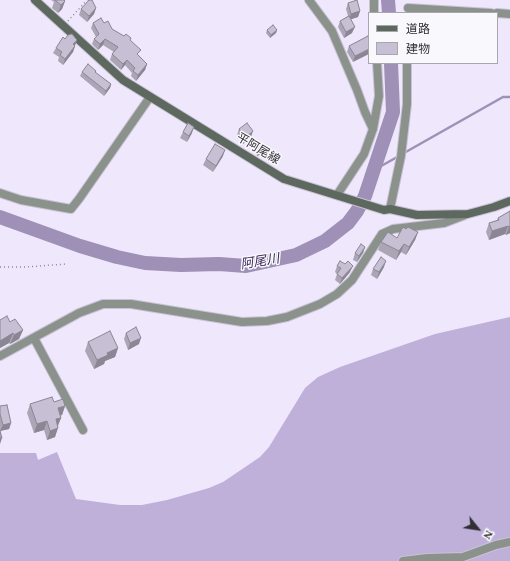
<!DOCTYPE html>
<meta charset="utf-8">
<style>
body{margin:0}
#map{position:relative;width:510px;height:561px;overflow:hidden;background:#efe7fc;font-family:"Times New Roman","Noto Sans JP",serif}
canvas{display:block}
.legend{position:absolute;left:368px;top:12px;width:130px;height:52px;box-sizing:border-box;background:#f9f8fc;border:1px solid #a9a7ad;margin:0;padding:5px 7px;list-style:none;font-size:12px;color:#312e36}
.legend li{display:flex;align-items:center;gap:8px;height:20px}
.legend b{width:20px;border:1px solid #a9a7ad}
.north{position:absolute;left:458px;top:509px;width:40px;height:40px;-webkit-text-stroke:3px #f9f8fc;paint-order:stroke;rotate:120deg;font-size:11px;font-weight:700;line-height:16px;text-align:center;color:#312e36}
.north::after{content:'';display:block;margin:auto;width:14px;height:18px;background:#312e36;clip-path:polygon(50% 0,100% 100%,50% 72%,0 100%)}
</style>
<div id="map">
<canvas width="510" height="561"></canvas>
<ul class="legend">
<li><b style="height:5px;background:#5d685f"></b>道路</li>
<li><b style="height:11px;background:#c7c0d4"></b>建物</li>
</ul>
<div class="north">N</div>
</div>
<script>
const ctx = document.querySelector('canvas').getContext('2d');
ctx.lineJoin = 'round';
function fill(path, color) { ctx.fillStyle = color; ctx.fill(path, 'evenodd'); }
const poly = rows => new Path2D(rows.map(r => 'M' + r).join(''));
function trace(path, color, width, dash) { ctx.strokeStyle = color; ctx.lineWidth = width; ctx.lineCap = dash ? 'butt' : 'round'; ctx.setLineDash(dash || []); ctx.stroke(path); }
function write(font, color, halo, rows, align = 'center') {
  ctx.font = font + ' "Times New Roman","Noto Sans JP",serif'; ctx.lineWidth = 3; ctx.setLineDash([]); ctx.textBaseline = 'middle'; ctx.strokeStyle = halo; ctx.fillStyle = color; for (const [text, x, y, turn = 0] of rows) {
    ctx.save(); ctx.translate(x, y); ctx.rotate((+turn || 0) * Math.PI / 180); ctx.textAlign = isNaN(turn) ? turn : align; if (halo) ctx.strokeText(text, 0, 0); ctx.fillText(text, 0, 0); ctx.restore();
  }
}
fill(poly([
 [510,317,510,561,0,561,0,453,36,453,38,460,57,452,76,499,120,505,142,505,167,500,209,488,223,482,260,457,269,447,305,388,318,377,340,367,435,334]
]), '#bfb0d9');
trace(poly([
 [404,153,503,97,510,97],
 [374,170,399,156]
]), '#9e90b7', 2.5);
trace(poly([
 [388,0,389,13],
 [0,217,80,246,117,257,145,263,181,265,219,264,246,266,296,255,325,241,348,223,357,211,365,196,393,112,391,63]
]), '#9e90b7', 14);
const minor = poly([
 [309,0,332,31,357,90,365,112,373,129],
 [374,0,374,13],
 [408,8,491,13],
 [497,13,510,14],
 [0,193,21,200,71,209,79,199,150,97],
 [337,195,364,154,373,129,379,96,377,63],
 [390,209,401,156,407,104,407,63],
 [34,338,83,430],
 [0,356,79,313,103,304,131,304,242,322,267,321,287,317,320,304,337,294,352,280,382,234,393,229,444,223,465,215],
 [403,561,427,558,463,557,496,545,510,542]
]);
const secondary = poly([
 [35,0,123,80,284,179,384,210,390,209,417,215,468,214,494,207,510,201]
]);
trace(minor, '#c9c2d4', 10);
trace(secondary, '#c9c2d4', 10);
trace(poly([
 [68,21,87,0],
 [0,267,26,267,66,264]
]), '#8f8a98', 1.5, [1, 3]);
trace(minor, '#8b928c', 8);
trace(secondary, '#5d685f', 8);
fill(poly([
 [51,0,64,0,65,1,62,9,58,13,52,8,54,2],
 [348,3,360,11,358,17,351,19,352,33,344,38,338,27,340,21,348,16,346,9],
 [96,8,94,14,87,22,79,15,81,9],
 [93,23,104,23,112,29,130,40,138,56,147,64,145,70,136,81,131,76,132,73,125,65,121,70,110,60,112,54,114,52,103,45,98,50,92,44,94,39,96,37,91,28],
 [267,30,277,30,276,33,270,38,266,33],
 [368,36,353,62,347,52,349,46],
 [77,40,73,52,63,65,58,61,59,57,53,53,56,48],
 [82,72,96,73,111,84,110,88,104,96,80,76],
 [239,129,251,137,243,144,237,135],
 [183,132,192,133,187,142,180,138],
 [255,148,264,149,263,153,257,156,254,151],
 [223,156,213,172,203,165,206,159],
 [510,211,510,233,506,235,505,234,489,240,486,232,489,223,497,220,498,218],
 [406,229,418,232,415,240,406,255,401,252,396,260,378,250,381,242,397,238],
 [365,247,363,253,357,262,353,260,355,253],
 [337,266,350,272,340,284,335,280,337,274,335,272],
 [384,267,377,279,371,275,373,269],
 [0,320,10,322,23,330,19,339,10,344,9,343,0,348],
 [126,333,139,344,128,350,124,339],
 [88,342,118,348,115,357,105,361,104,364,94,369,85,351],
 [54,402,65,406,62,415,60,416,61,418,58,426,55,437,47,440,44,430,34,433,27,413,30,404],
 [0,406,11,423,9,429,0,431]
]), '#aba5b6');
fill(poly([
 [65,1,62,9,58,13,61,5],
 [96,8,94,14,87,22,89,16],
 [360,11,358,17,349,20,351,14],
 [355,27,352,33,344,38,346,32],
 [277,30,276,33,270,38,271,35],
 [105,39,103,45,98,50,100,44],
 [77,40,75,45,71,50,73,44],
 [75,46,73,52,63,65,65,59],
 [369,49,369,54,353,62,355,56],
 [127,60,125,65,121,70,123,64],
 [147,64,145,70,136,81,138,75],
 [111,84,110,88,104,96,106,91],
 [194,127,192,133,187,142,189,136],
 [253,131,251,137,243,144,245,138],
 [264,149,263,153,257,156,258,153],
 [225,150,223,156,213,172,216,166],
 [508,226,505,234,489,240,492,231],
 [510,226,510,233,506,235,509,227],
 [418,232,415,240,406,255,409,247],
 [404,244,401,252,396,260,399,251],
 [365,247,363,253,357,262,359,256],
 [386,261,384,267,377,279,379,272],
 [353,266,350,272,340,284,342,278],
 [23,330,19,339,10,344,14,335],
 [13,333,9,343,0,348,0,341],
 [141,338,139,344,128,350,130,343],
 [118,348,115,357,105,361,104,364,94,369,97,360,107,353],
 [65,406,62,415,54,417,58,408],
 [61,418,57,427,56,419],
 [47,421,44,430,34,433,37,424],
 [11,423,9,429,0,431,3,425],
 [58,428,55,437,47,440,50,431],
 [0,438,2,438,0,444]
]), '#8b8694');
const building = poly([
 [55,0,64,0,65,1,61,5,55,0],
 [89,0,92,0,96,8,89,16,81,9,89,0],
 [357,0,360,11,351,14,348,3,357,0],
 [349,16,355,27,346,32,340,21,349,16],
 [101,18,104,23,108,21,112,29,124,36,126,34,131,38,130,40,141,50,137,54,147,64,138,75,133,71,135,68,127,60,123,64,112,54,118,47,105,39,100,44,94,39,99,34,93,23,101,18],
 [273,25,277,30,271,35,267,30,273,25],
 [72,34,77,40,73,44,75,46,65,59,60,55,62,52,56,48,63,37,65,39,68,35,72,34],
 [368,36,369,39,369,49,355,56,349,46,368,36],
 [88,64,96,71,95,72,111,84,106,91,82,72,88,64],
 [188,123,194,127,189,136,183,132,188,123],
 [247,123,253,131,245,138,239,129,247,123],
 [215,144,225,150,216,166,206,159,215,144],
 [260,144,264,149,258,153,255,148,260,144],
 [510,211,510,226,509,227,508,226,492,231,489,223,499,220,498,218,510,211],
 [403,227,406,229,408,227,418,232,409,247,404,244,399,251,381,242,388,232,397,238,403,227],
 [361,244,365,247,359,256,355,253,361,244],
 [381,257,386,261,379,272,373,269,381,257],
 [340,261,345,264,348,261,353,266,342,278,337,274,341,268,337,266,340,261],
 [7,316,10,322,15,319,23,330,14,335,13,333,0,341,0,320,7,316],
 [136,327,141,338,130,343,126,333,136,327],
 [110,331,118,348,107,353,108,355,97,360,88,342,110,331],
 [52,397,54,402,63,399,65,406,58,408,61,418,56,419,58,428,50,431,47,421,37,424,30,404,52,397],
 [7,405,11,423,3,425,0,414,0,406,7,405],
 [0,431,2,438,0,438,0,431]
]);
fill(building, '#c7c0d4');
trace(building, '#8b8694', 1);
write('12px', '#312e36', '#f9f8fc', [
 ["平阿尾線",258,149,31]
]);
write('italic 13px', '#3a2457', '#f9f8fc', [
 ["阿尾川",260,262,-9]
]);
</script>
